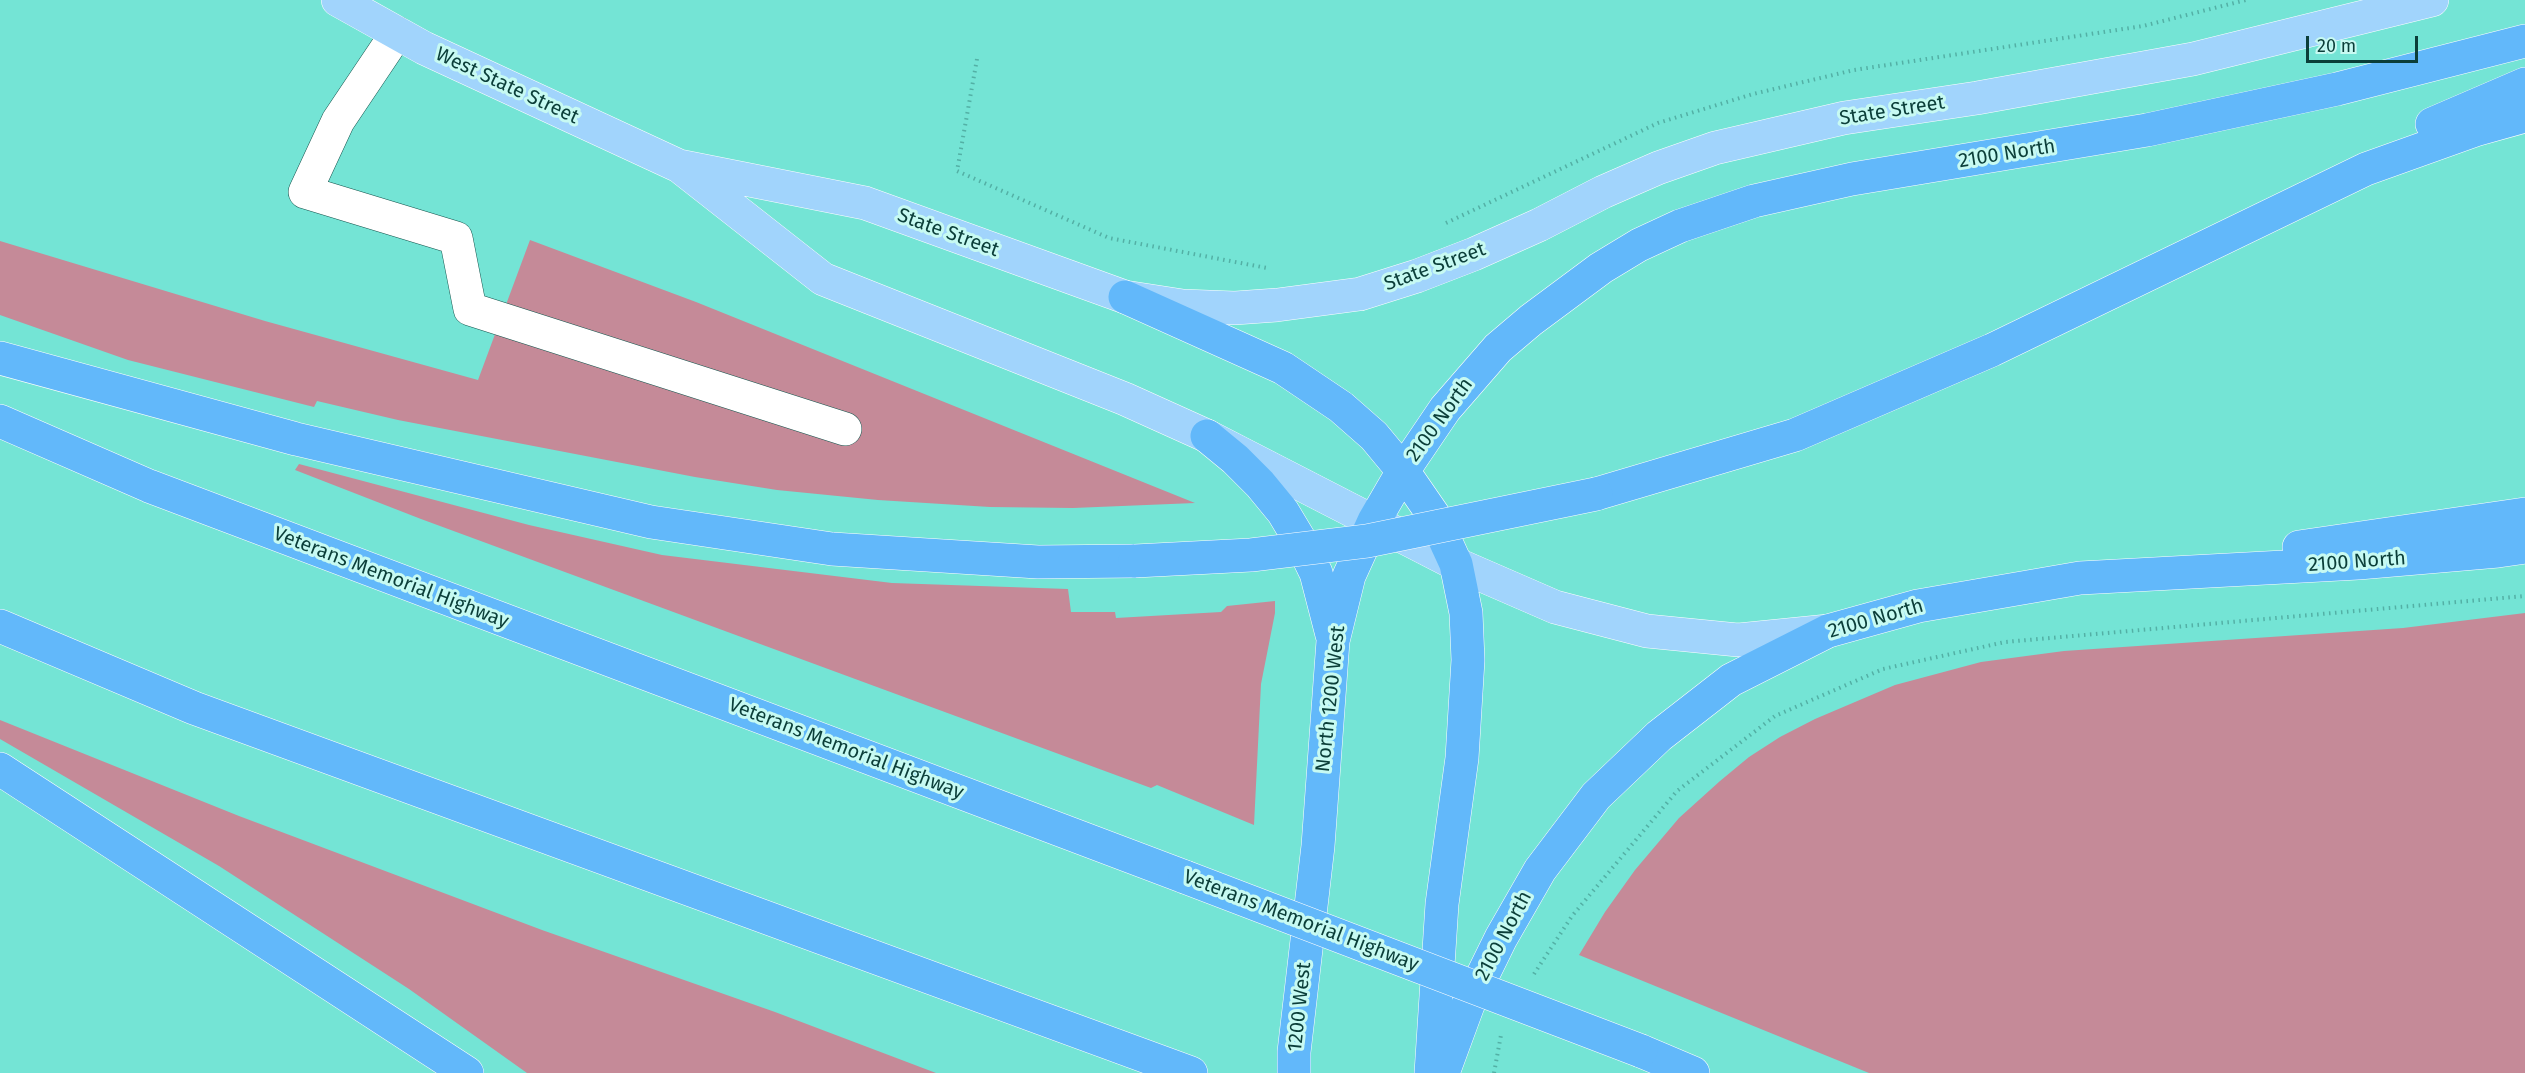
<!DOCTYPE html>
<style>
body{margin:0}
#map{position:relative;width:2525px;height:1073px;overflow:hidden;background:#74e4d5;font-family:"Fira Sans",sans-serif}
canvas{display:block}
.scale{position:absolute;left:2306px;top:36px;width:112px;height:27px;box-sizing:border-box;border:3px solid #0b3e39;border-top:0;padding-left:8px;font-size:18px;line-height:21px;white-space:nowrap;color:#0b3e39;-webkit-text-stroke:4px #c7faf2;paint-order:stroke}
</style>
<div id="map">
<canvas width="2525" height="1073"></canvas>
<div class="scale">20 m</div>
</div>
<script>
const ctx = document.querySelector('canvas').getContext('2d');
ctx.lineJoin = 'round';
function fill(path, color) { ctx.fillStyle = color; ctx.fill(path, 'evenodd'); }
const poly = rows => new Path2D(rows.map(r => 'M' + r).join(''));
function trace(path, color, width, dash) { ctx.strokeStyle = color; ctx.lineWidth = width; ctx.lineCap = dash ? 'butt' : 'round'; ctx.setLineDash(dash || []); ctx.stroke(path); }
function write(font, color, halo, rows, align = 'center') {
  ctx.font = font + ' "Fira Sans",sans-serif'; ctx.lineWidth = 6; ctx.setLineDash([]); ctx.textBaseline = 'middle'; ctx.strokeStyle = halo; ctx.fillStyle = color; for (const [text, x, y, turn = 0] of rows) {
    ctx.save(); ctx.translate(x, y); ctx.rotate((+turn || 0) * Math.PI / 180); ctx.textAlign = isNaN(turn) ? turn : align; if (halo) ctx.strokeText(text, 0, 0); ctx.fillText(text, 0, 0); ctx.restore();
  }
}
fill(poly([
 [530,240,696,302,1195,503,1073,508,990,507,878,500,777,490,695,477,398,420,317,401,314,407,128,360,0,315,0,241,265,321,478,380],
 [299,464,529,525,662,555,892,583,1068,589,1071,612,1115,612,1116,618,1221,612,1227,606,1275,601,1275,613,1261,684,1254,825,1157,785,1151,788,421,519,295,470],
 [2525,613,2525,1073,1869,1073,1579,955,1605,912,1635,870,1679,818,1720,781,1749,757,1780,737,1815,719,1895,685,1981,662,2064,651,2403,628],
 [0,720,239,816,542,930,775,1012,936,1073,527,1073,409,989,219,866,0,739]
]), '#c58a98');
const minor = poly([
 [397,33,338,121,305,192,456,238,470,309,845,429]
]);
const major = poly([
 [338,0,424,48,679,166,823,279,1125,399,1207,436,1456,564,1555,607,1647,631,1738,640,1828,631],
 [679,166,865,203,1125,297,1183,306,1235,308,1277,305,1360,294,1417,276,1474,254,1539,225,1603,192,1658,168,1715,148,1844,118,1977,98,2193,59,2432,0]
]);
const highway = poly([
 [2432,124,2525,84],
 [1125,297,1283,368,1341,407,1374,436,1403,471,1434,516,1456,564,1466,613,1468,660,1462,758,1442,904,1431,1073],
 [0,358,296,439,651,522,832,549,1038,562,1135,561],
 [0,421,149,486,1185,877],
 [1207,436,1235,459,1260,484,1283,512,1301,542,1316,573,1332,635],
 [1596,494,1795,435,1992,350,2366,169,2478,129,2525,116],
 [2299,547,2525,514],
 [0,626,194,708,1191,1073],
 [0,769,467,1073],
 [1641,1051,1693,1073],
 [1294,1073,1294,1052,1318,846,1333,641,1349,576,1374,521,1403,471,1445,409,1498,348,1531,320,1601,268,1639,245,1680,226,1754,201,1852,179,2147,130,2337,89,2525,41],
 [1443,1073,1468,1005,1501,938,1540,870,1596,796,1659,736,1731,680,1828,631,1918,606,2080,578,2358,563,2498,551,2525,547]
]);
trace(minor, '#15544d', 34);
trace(major, '#fff', 34);
trace(highway, '#fff', 34);
trace(poly([
 [977,59,957,171,1109,238,1267,268],
 [1446,223,1658,123,1753,94,1854,70,2143,26,2246,0],
 [1534,974,1572,916,1677,791,1775,716,1883,669,2005,642,2525,596],
 [1494,1073,1501,1035]
]), '#53b0a5', 4, [1.5, 4.5]);
trace(minor, '#fff', 33);
trace(major, '#a1d4fc', 33);
trace(highway, '#62b8fa', 33);
const highwayBridge = poly([
 [1135,561,1251,555,1367,541,1596,494],
 [1185,877,1641,1051]
]);
trace(highwayBridge, '#fff', 34, []);
trace(highwayBridge, '#62b8fa', 33);
write('20px', '#0b3e39', '#c7faf2', [
 ["West State Street",507,86,25],
 ["State Street",1892,111,-9],
 ["2100 North",2007,154,-9],
 ["State Street",948,233,20],
 ["State Street",1435,267,-20],
 ["2100 North",1440,420,-54],
 ["2100 North",2357,562,-4],
 ["Veterans Memorial Highway",391,578,21],
 ["2100 North",1876,619,-16],
 ["North 1200 West",1331,699,-84],
 ["Veterans Memorial Highway",846,749,21],
 ["Veterans Memorial Highway",1301,921,21],
 ["2100 North",1504,936,-62],
 ["1200 West",1300,1007,-84]
]);
</script>
